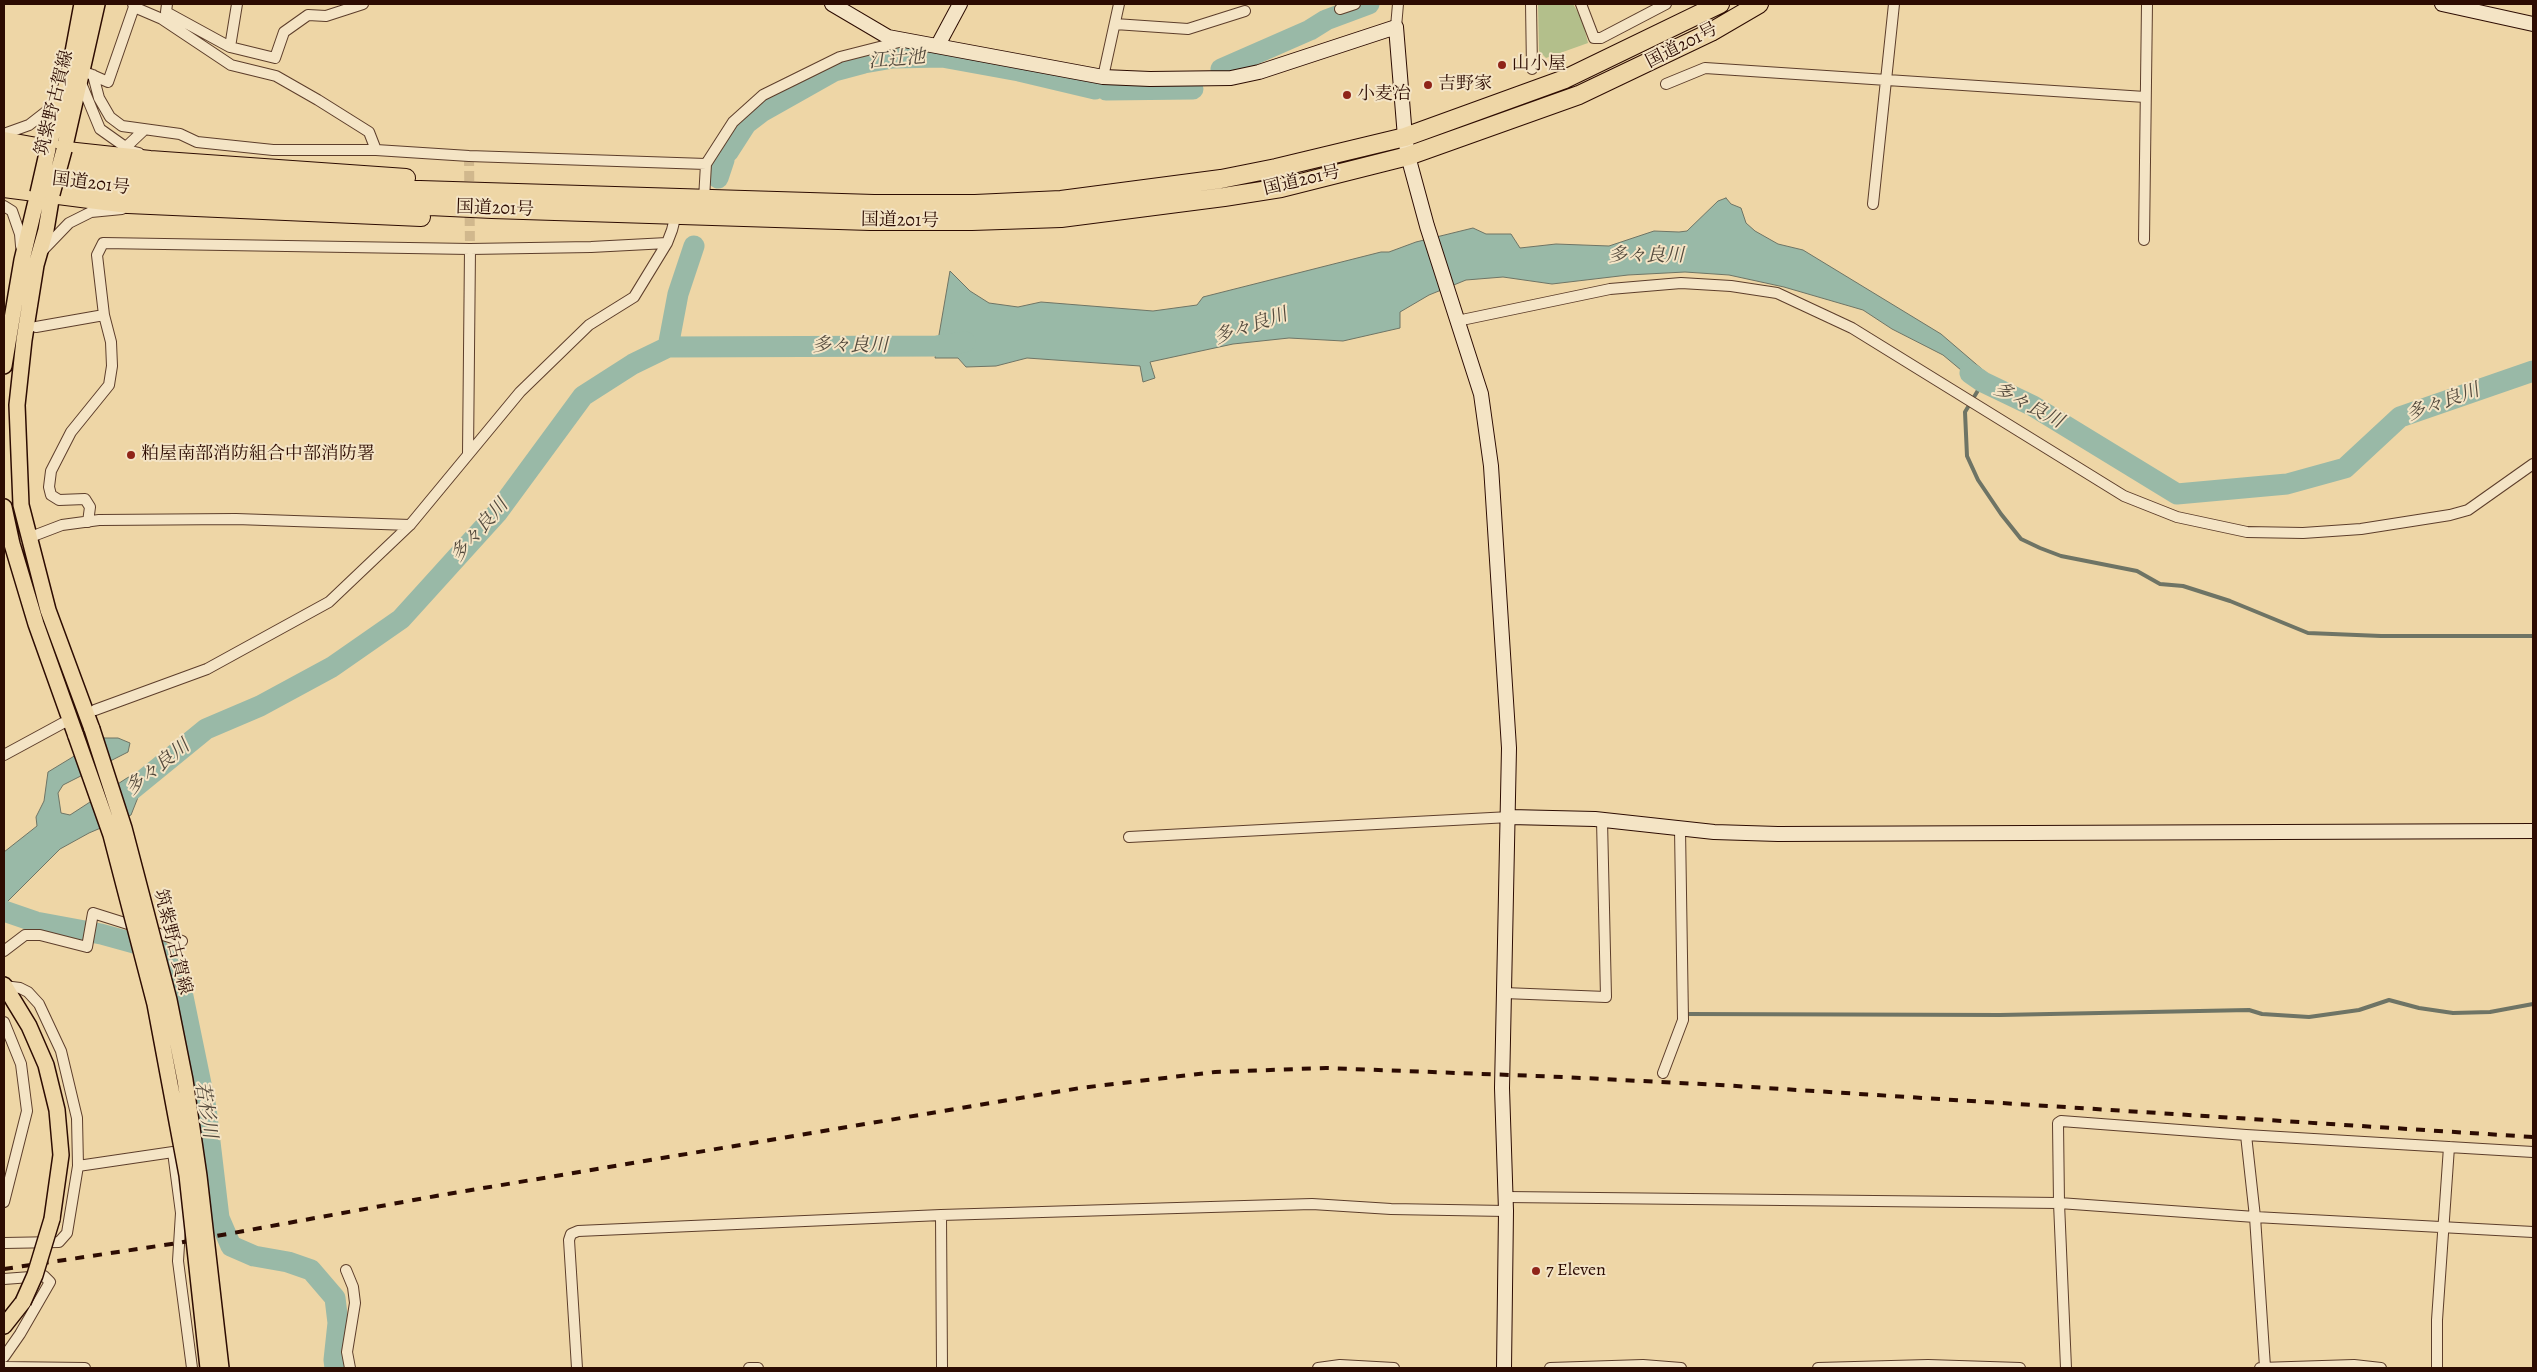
<!DOCTYPE html>
<meta charset="utf-8">
<style>
body{margin:0}
#map{position:relative;width:2537px;height:1372px;overflow:hidden;background:#eed6a6;font-family:Alegreya,serif}
canvas{display:block}
.frame{position:absolute;inset:0;border:5px solid #2d0c02;pointer-events:none}
</style>
<div id="map">
<canvas width="2537" height="1372"></canvas>
<div class="frame"></div>
</div>
<script>
const ctx = document.querySelector('canvas').getContext('2d');
ctx.lineJoin = 'round';
function fill(path, color) { ctx.fillStyle = color; ctx.fill(path, 'evenodd'); }
const poly = rows => new Path2D(rows.map(r => 'M' + r).join(''));
function trace(path, color, width, dash) { ctx.strokeStyle = color; ctx.lineWidth = width; ctx.lineCap = dash ? 'butt' : 'round'; ctx.setLineDash(dash || []); ctx.stroke(path); }
function write(font, color, halo, rows, align = 'center') {
  ctx.font = font + ' Alegreya,"Noto Serif JP",serif'; ctx.lineWidth = 4; ctx.setLineDash([]); ctx.textBaseline = 'middle'; ctx.strokeStyle = halo; ctx.fillStyle = color; for (const [text, x, y, turn = 0] of rows) {
    ctx.save(); ctx.translate(x, y); ctx.rotate((+turn || 0) * Math.PI / 180); ctx.textAlign = isNaN(turn) ? turn : align; if (halo) ctx.strokeText(text, 0, 0); ctx.fillText(text, 0, 0); ctx.restore();
  }
}
fill(poly([
 [1538,4,1573,4,1582,19,1588,43,1546,58,1539,51]
]), '#b3bf8b');
const water = poly([
 [1726,198,1731,204,1741,208,1746,223,1755,231,1778,244,1803,250,1941,334,1997,382,1991,395,1943,355,1892,329,1863,310,1784,287,1729,275,1685,272,1628,275,1552,284,1503,277,1466,280,1429,295,1400,312,1400,328,1343,341,1289,338,1233,344,1150,362,1155,378,1143,382,1140,366,1027,358,996,366,966,367,958,358,935,358,950,271,970,291,989,303,1018,307,1041,302,1153,311,1197,305,1203,297,1381,252,1389,252,1416,242,1473,228,1486,234,1511,234,1520,248,1556,244,1609,246,1654,231,1679,232,1687,231,1718,201,1726,198],
 [104,738,118,738,130,743,128,752,63,785,58,793,61,813,70,815,127,778,147,768,148,772,131,815,89,833,60,849,6,903,4,911,4,852,37,826,36,817,44,801,48,772,104,738]
]);
fill(water, '#99b9a7');
trace(water, '#6e7465', 1);
trace(poly([
 [1983,382,1965,412,1967,456,1978,480,2001,514,2021,539,2040,548,2061,556,2137,571,2160,584,2183,586,2230,601,2308,633,2381,636,2533,636],
 [1688,1014,2000,1015,2249,1010,2262,1014,2309,1017,2359,1010,2389,1000,2419,1008,2453,1013,2490,1012,2533,1004]
]), '#6e7465', 4);
trace(poly([
 [1221,69,1310,30,1326,20,1369,4],
 [1106,90,1193,89],
 [728,152,746,124,763,111,834,71,864,63,893,58,942,57,1019,71,1095,89],
 [718,178,724,160],
 [668,347,678,294,694,246],
 [1970,373,1983,382,2033,406,2177,494,2287,484,2345,468,2400,417,2533,371],
 [124,796,206,729,260,706,332,667,401,619,497,513,583,396,633,364,668,347,937,346,965,342],
 [4,911,36,922,101,934,159,950,178,972,206,1108,219,1218,231,1246,254,1256,288,1262,311,1270,335,1298,338,1323,334,1360,335,1368]
]), '#99b9a7', 21);
trace(poly([
 [469,156,470,249]
]), '#d1b88d', 10, [10, 5]);
const street = poly([
 [133,4,134,7,162,19,231,65,276,76,318,100,369,132,376,150],
 [167,4,166,12,230,47,275,58,284,32,308,15,326,16,363,4],
 [1531,4,1532,69],
 [1581,4,1594,38,1601,38,1666,4],
 [1340,9,1355,4],
 [1115,24,1188,29,1245,11],
 [1396,27,1398,4],
 [230,47,237,4],
 [90,74,108,82,134,7],
 [93,75,99,98,110,117,122,126,180,134,197,142,273,150,376,150,469,156,706,164],
 [1103,77,1119,4],
 [81,83,100,129,131,151,139,153],
 [1666,84,1705,68,2145,97],
 [4,134,29,125,47,111,62,91],
 [125,148,144,130],
 [704,199,706,164,733,122,763,95,840,57,903,41],
 [1873,204,1894,4],
 [4,206,12,211,20,234,21,246],
 [2144,240,2147,4],
 [43,250,69,223,91,212,122,209],
 [1457,321,1610,289,1681,283,1731,286,1777,293,1852,328,2124,496,2177,517,2247,532,2303,533,2361,529,2450,515,2468,510,2533,464],
 [36,327,104,315],
 [468,454,470,249],
 [88,522,90,507,85,499,59,500,51,495,49,487,51,471,71,432,109,385,112,366,111,342,104,315,97,255,103,243,470,249,591,247,667,243],
 [28,538,62,525,99,520,236,519,410,525],
 [95,710,207,669,329,602,410,525,520,392,589,325,634,297,667,243,672,230,676,214],
 [4,755,63,723],
 [1129,837,1510,817],
 [4,951,25,935,40,935,87,947,93,913,182,941],
 [4,986,20,988,28,992,39,1004,61,1051,77,1118,78,1166,67,1233,59,1242,4,1243],
 [1504,993,1606,997,1602,820],
 [4,1022,21,1064,27,1111,4,1202],
 [1663,1073,1683,1020,1680,829],
 [2246,1135,2255,1217,2265,1367],
 [78,1166,173,1152,181,1213,178,1261,192,1368],
 [1506,1197,2059,1203,2255,1217,2533,1232],
 [941,1215,942,1368],
 [346,1270,353,1287,355,1303,347,1352,350,1368],
 [4,1279,44,1276,50,1282,20,1334,4,1357],
 [4,1367,85,1368],
 [577,1368,569,1240,571,1234,578,1231,941,1215,1312,1204,1391,1209,1506,1211],
 [749,1368,758,1368],
 [1318,1368,1340,1365,1394,1368],
 [1550,1368,1643,1365,1681,1368],
 [1818,1368,1928,1365,2020,1368],
 [2066,1368,2059,1203,2058,1123,2061,1121,2246,1135,2533,1152],
 [2260,1368,2354,1365,2381,1368],
 [2437,1368,2437,1320,2449,1147]
]);
const secondary = poly([
 [832,4,888,37,1103,77,1150,79,1231,78,1259,72,1396,27,1405,137,1408,156,1427,226,1481,394,1491,466,1509,748,1502,1088,1506,1211,1504,1368],
 [2442,4,2533,24],
 [938,45,960,4],
 [1510,817,1595,819,1714,832,1778,834,2533,831]
]);
const primary = poly([
 [48,149,68,79,82,4],
 [64,150,97,4],
 [52,194,46,230,36,265,24,340,17,405,21,505,48,610,92,729],
 [4,366,22,260,38,193],
 [4,507,12,544,36,624,76,736],
 [4,985,29,1026,46,1065,57,1110,61,1155,52,1219],
 [4,1326,23,1302]
]);
const highway = poly([
 [4,141,48,149,150,160,406,178],
 [4,156,129,172,221,181,355,188,874,204,975,204,1061,200,1221,179,1276,168,1405,137,1565,79,1720,4],
 [4,173,122,188,221,196,492,209,870,221,972,221,1061,218,1224,197,1281,188,1408,156,1579,95,1711,32,1759,4],
 [4,188,128,204,421,217]
]);
trace(street, '#5d3e2b', 12);
trace(secondary, '#2d0c02', 16);
trace(primary, '#2d0c02', 18);
trace(highway, '#2d0c02', 20);
trace(street, '#f4e4c5', 10);
trace(secondary, '#f4e4c5', 14);
trace(primary, '#eed6a6', 15);
trace(highway, '#eed6a6', 18);
trace(poly([
 [4,1269,178,1243,436,1196,1080,1088,1215,1072,1326,1068,1563,1077,1720,1085,2533,1137]
]), '#2d0c02', 4, [9, 9]);
const primaryBridge = poly([
 [38,193,48,149],
 [52,194,64,150],
 [92,729,124,828,169,1000,185,1080,199,1176,221,1368],
 [76,736,111,835,155,1004,187,1175,208,1368],
 [23,1302,35,1275,52,1219]
]);
trace(primaryBridge, '#2d0c02', 18, []);
trace(primaryBridge, '#eed6a6', 15);
for (const [x, y, r, color] of [
 [1502,65,5,"#8f2418"],
 [1428,85,5,"#8f2418"],
 [1347,95,5,"#8f2418"],
 [131,455,5,"#8f2418"],
 [1536,1271,5,"#8f2418"]
]) { const dot = new Path2D(); dot.arc(x, y, r, 0, 2 * Math.PI); ctx.fillStyle = color; ctx.fill(dot); trace(dot, '#f4e4c5', 2); }
write('18px', '#2d0c02', '#f4e4c5', [
 ["国道201号",1682,46,-27],
 ["筑紫野古賀線",55,103,-76],
 ["国道201号",1302,181,-13],
 ["国道201号",91,184,7],
 ["国道201号",495,209,2],
 ["国道201号",900,221,1],
 ["筑紫野古賀線",172,942,76]
]);
write('18px', '#2d0c02', '#f4e4c5', [
 ["山小屋",1512,65],
 ["吉野家",1438,85],
 ["小麦冶",1357,95],
 ["粕屋南部消防組合中部消防署",141,455],
 ["7 Eleven",1546,1271]
], 'left');
write('italic 19px', '#53493c', '#f4e4c5', [
 ["江辻池",897,60,-5],
 ["多々良川",1646,256],
 ["多々良川",1251,327,-19],
 ["多々良川",850,346],
 ["多々良川",2443,403,-20],
 ["多々良川",2028,406,28],
 ["多々良川",480,531,-49],
 ["多々良川",158,768,-39],
 ["若杉川",205,1110,81]
]);
</script>
